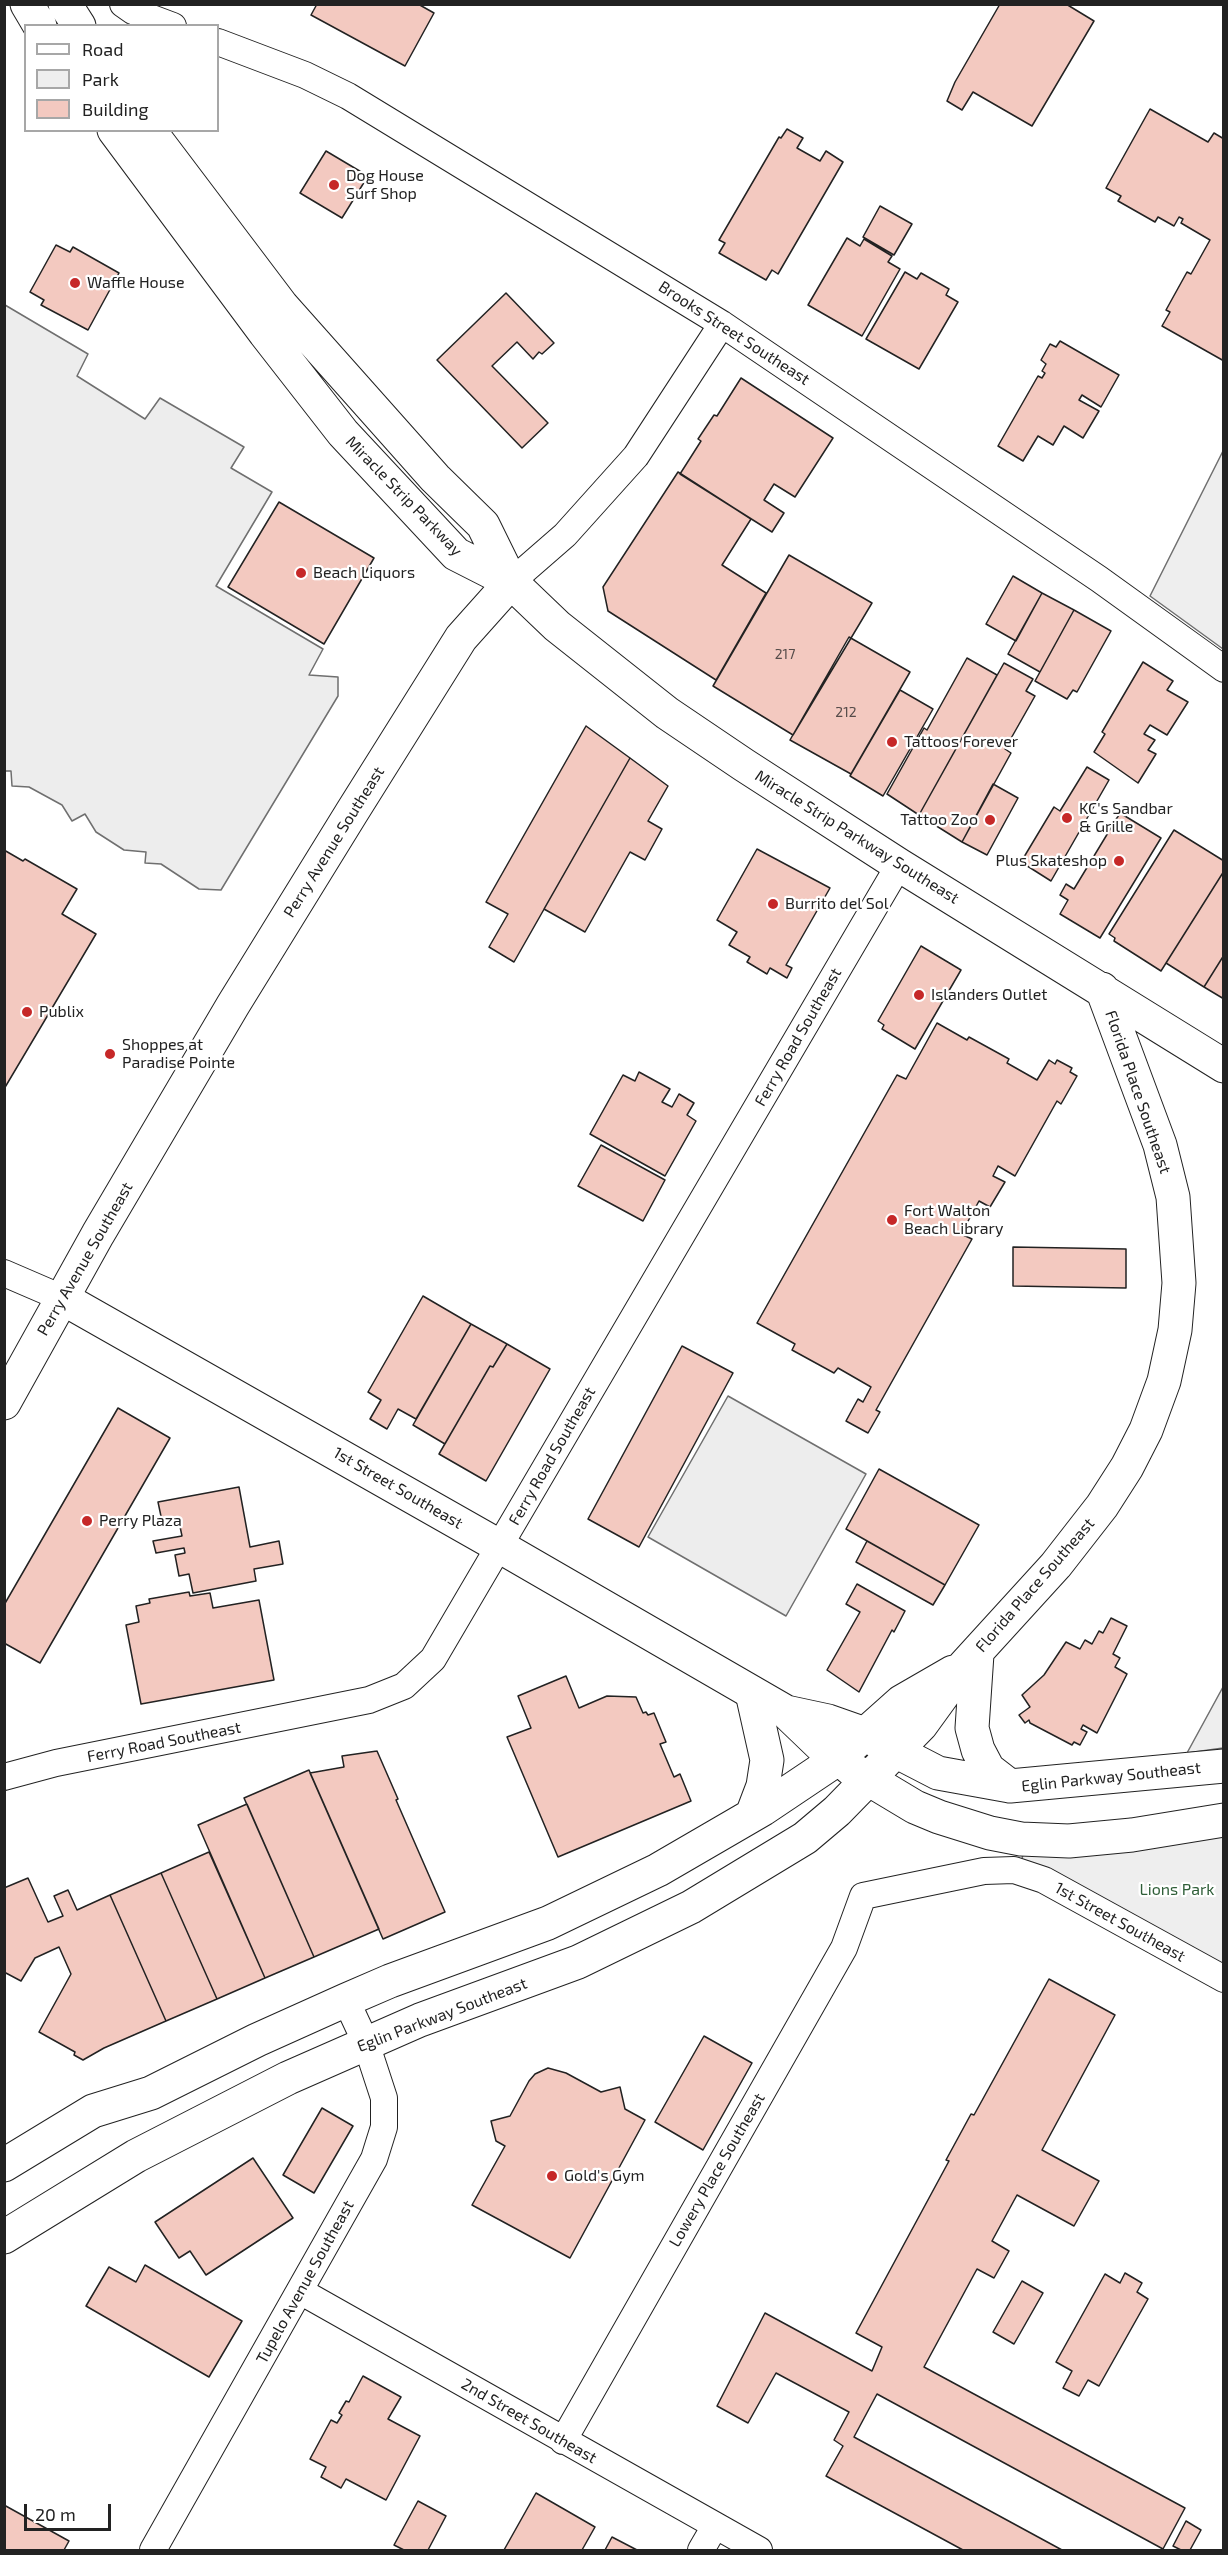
<!DOCTYPE html>
<style>
body{margin:0}
#map{position:relative;width:1228px;height:2555px;overflow:hidden;background:#fff;font-family:"Exo 2",sans-serif}
canvas{display:block}
.frame{position:absolute;inset:0;border:6px solid #222;pointer-events:none}
.legend{position:absolute;left:24px;top:24px;width:195px;height:108px;box-sizing:border-box;background:#fff;border:2px solid #a7a7a7;margin:0;padding:8px 10px;list-style:none;font-size:18px;color:#222}
.legend li{display:flex;align-items:center;gap:12px;height:30px}
.legend b{width:30px;border:2px solid #a7a7a7}
.scale{position:absolute;left:24px;top:2504px;width:87px;height:27px;box-sizing:border-box;border:3px solid #222;border-top:0;padding-left:8px;font-size:18px;line-height:21px;white-space:nowrap;color:#222;-webkit-text-stroke:4px #fff;paint-order:stroke}
</style>
<div id="map">
<canvas width="1228" height="2555"></canvas>
<div class="frame"></div>
<ul class="legend">
<li><b style="height:8px;background:#fff"></b>Road</li>
<li><b style="height:16px;background:#eee"></b>Park</li>
<li><b style="height:16px;background:#f3c9c0"></b>Building</li>
</ul>
<div class="scale">20 m</div>
</div>
<script>
const ctx = document.querySelector('canvas').getContext('2d');
ctx.lineJoin = 'round';
function fill(path, color) { ctx.fillStyle = color; ctx.fill(path, 'evenodd'); }
const poly = rows => new Path2D(rows.map(r => 'M' + r).join(''));
function trace(path, color, width, dash) { ctx.strokeStyle = color; ctx.lineWidth = width; ctx.lineCap = dash ? 'butt' : 'round'; ctx.setLineDash(dash || []); ctx.stroke(path); }
function write(font, color, halo, rows, align = 'center') {
  ctx.font = font + ' "Exo 2",sans-serif'; ctx.lineWidth = 4.5; ctx.setLineDash([]); ctx.textBaseline = 'middle'; ctx.strokeStyle = halo; ctx.fillStyle = color; for (const [text, x, y, turn = 0] of rows) {
    ctx.save(); ctx.translate(x, y); ctx.rotate((+turn || 0) * Math.PI / 180); ctx.textAlign = isNaN(turn) ? turn : align; if (halo) ctx.strokeText(text, 0, 0); ctx.fillText(text, 0, 0); ctx.restore();
  }
}
const green = poly([
 [1223,451,1223,649,1150,596,1223,451],
 [1223,1687,1223,1748,1187,1753,1223,1687],
 [1223,1835,1223,1969,1021,1863,1024,1850,1223,1835]
]);
fill(green, '#eee');
trace(green, '#6f6f6f', 1.5);
const parking = poly([
 [5,305,88,354,77,376,145,419,160,398,244,447,231,468,272,492,216,586,323,649,309,675,338,677,338,696,221,890,199,889,161,864,145,863,146,852,124,850,96,832,85,814,72,821,62,805,29,787,12,786,11,771,5,771,5,305],
 [728,1396,866,1474,786,1616,648,1537,728,1396]
]);
fill(parking, '#ededed');
trace(parking, '#6f6f6f', 1.5);
const building = poly([
 [317,4,418,4,434,13,405,66,311,15,317,4],
 [1000,4,1066,4,1094,21,1032,126,973,92,962,110,947,101,955,82,1000,4],
 [1150,109,1208,142,1214,133,1224,139,1224,361,1162,326,1170,312,1166,310,1187,272,1191,274,1210,240,1181,223,1183,219,1179,217,1174,226,1158,217,1155,222,1118,201,1121,196,1106,188,1150,109],
 [787,129,803,138,797,148,820,161,826,151,843,162,778,274,772,270,766,280,719,253,725,243,719,240,779,137,781,138,787,129],
 [326,151,368,176,342,218,300,193,326,151],
 [880,206,912,224,894,255,863,237,880,206],
 [847,238,860,246,864,239,892,256,888,262,900,269,862,336,808,305,847,238],
 [56,245,70,252,73,247,119,273,88,330,41,305,44,300,30,292,56,245],
 [905,272,917,279,921,273,949,289,946,295,958,302,919,369,866,339,905,272],
 [506,293,554,343,542,354,539,352,533,359,517,342,492,366,548,423,522,448,437,360,506,293],
 [1060,341,1119,375,1101,407,1082,395,1079,400,1099,411,1083,438,1064,426,1053,445,1038,436,1023,461,998,446,1038,376,1042,378,1045,373,1042,371,1046,364,1041,360,1050,344,1056,347,1060,341],
 [741,378,833,438,795,497,774,484,764,500,784,513,772,532,680,474,701,441,698,439,714,415,717,416,741,378],
 [678,472,751,519,722,565,766,593,716,680,608,611,603,587,678,472],
 [279,502,374,558,324,644,228,587,279,502],
 [789,555,872,603,793,735,713,686,789,555],
 [1013,576,1042,593,1016,641,986,624,1013,576],
 [1042,593,1074,610,1040,672,1008,654,1042,593],
 [1074,610,1111,631,1077,692,1073,690,1067,699,1035,681,1074,610],
 [849,637,910,672,851,774,790,740,849,637],
 [967,658,997,675,919,815,887,794,924,728,927,730,967,658],
 [1143,662,1173,681,1167,690,1188,702,1167,735,1150,725,1144,734,1155,740,1148,750,1156,754,1138,783,1094,752,1105,734,1102,732,1143,662],
 [1004,663,1033,679,1026,691,1035,696,1005,749,1011,753,962,842,919,815,1004,663],
 [900,690,933,709,883,796,850,776,900,690],
 [586,726,630,758,514,962,489,947,508,914,486,902,586,726],
 [630,758,668,786,648,821,662,829,645,860,630,852,585,932,544,909,630,758],
 [1087,767,1109,780,1051,881,1021,862,1054,807,1060,811,1087,767],
 [993,784,1018,798,987,855,962,842,993,784],
 [1120,813,1161,838,1100,938,1060,914,1068,900,1060,895,1066,884,1074,889,1120,813],
 [1174,830,1224,861,1224,871,1161,971,1114,941,1115,938,1109,934,1174,830],
 [757,849,830,888,786,965,792,968,787,978,770,968,767,974,747,962,750,957,729,945,737,932,717,920,757,849],
 [4,850,23,861,25,859,77,889,62,914,96,934,4,1089,4,850],
 [1224,871,1224,955,1204,987,1166,963,1224,871],
 [921,946,961,970,915,1049,882,1029,884,1025,878,1021,921,946],
 [1224,955,1224,999,1204,987,1224,955],
 [937,1023,967,1040,969,1037,1009,1059,1007,1063,1037,1080,1049,1060,1055,1064,1057,1060,1072,1068,1070,1072,1077,1076,1061,1104,1057,1101,1015,1176,998,1166,993,1176,1005,1182,990,1207,979,1201,961,1234,972,1239,876,1410,880,1412,868,1433,846,1421,858,1399,863,1402,871,1387,838,1368,834,1373,792,1350,795,1344,757,1323,897,1075,906,1079,937,1023],
 [639,1072,670,1089,662,1102,672,1107,679,1094,694,1103,687,1115,696,1121,665,1176,590,1134,623,1075,635,1081,639,1072],
 [601,1145,665,1180,643,1221,578,1186,601,1145],
 [1013,1247,1126,1249,1126,1288,1013,1286,1013,1247],
 [423,1296,471,1324,416,1419,398,1409,387,1429,370,1419,381,1400,368,1392,423,1296],
 [471,1324,507,1344,493,1367,490,1366,445,1444,413,1425,471,1324],
 [507,1344,550,1369,486,1481,439,1454,490,1366,493,1367,507,1344],
 [682,1346,733,1373,639,1547,588,1519,682,1346],
 [118,1408,170,1438,40,1663,4,1643,4,1605,118,1408],
 [879,1469,979,1525,945,1585,846,1529,879,1469],
 [239,1487,250,1547,279,1541,283,1564,254,1569,256,1581,193,1593,189,1574,179,1576,175,1555,185,1553,184,1548,156,1553,153,1541,182,1536,178,1517,162,1521,158,1502,239,1487],
 [867,1541,945,1585,933,1605,856,1562,867,1541],
 [857,1584,905,1611,894,1632,892,1630,859,1692,827,1670,860,1612,846,1604,857,1584],
 [189,1592,190,1596,210,1593,213,1608,259,1600,274,1680,141,1704,126,1625,139,1622,136,1606,150,1603,149,1599,189,1592],
 [1111,1618,1127,1626,1113,1654,1120,1658,1115,1667,1127,1674,1097,1733,1083,1725,1081,1729,1087,1732,1080,1745,1074,1742,1072,1745,1030,1723,1029,1720,1025,1723,1019,1715,1030,1707,1022,1695,1044,1675,1066,1642,1080,1649,1085,1640,1092,1644,1099,1631,1103,1633,1111,1618],
 [566,1676,579,1708,607,1696,636,1697,643,1713,646,1712,648,1715,654,1713,666,1742,660,1744,674,1777,680,1774,691,1801,558,1857,507,1737,531,1728,518,1696,566,1676],
 [377,1751,398,1799,396,1800,445,1912,383,1939,310,1773,344,1767,342,1756,377,1751],
 [309,1770,379,1929,314,1957,244,1798,309,1770],
 [247,1804,314,1957,265,1978,198,1825,247,1804],
 [209,1852,265,1978,217,1999,161,1873,209,1852],
 [161,1873,217,1999,166,2021,110,1895,161,1873],
 [28,1878,48,1922,63,1916,54,1896,68,1890,77,1910,110,1895,166,2021,104,2048,83,2060,74,2055,75,2052,39,2032,71,1974,59,1947,35,1958,21,1981,4,1972,4,1888,28,1878],
 [1049,1979,1115,2015,1042,2150,1099,2181,1074,2226,1017,2195,992,2241,1009,2251,994,2278,977,2269,924,2367,1185,2508,1163,2549,877,2394,854,2437,1062,2550,963,2550,826,2476,843,2446,834,2440,849,2412,776,2373,748,2423,717,2406,765,2313,872,2371,882,2347,856,2333,949,2161,946,2160,971,2114,974,2115,1049,1979],
 [704,2036,752,2063,703,2150,655,2122,704,2036],
 [548,2068,566,2073,601,2092,620,2087,625,2109,645,2120,570,2258,472,2205,505,2146,496,2141,491,2121,510,2116,529,2081,535,2074,548,2068],
 [322,2108,353,2126,314,2193,283,2175,322,2108],
 [253,2158,293,2218,206,2275,190,2251,179,2258,155,2222,253,2158],
 [145,2265,242,2321,209,2377,86,2306,109,2267,136,2282,145,2265],
 [1125,2273,1142,2283,1137,2292,1148,2299,1099,2386,1088,2380,1079,2396,1063,2388,1072,2371,1056,2362,1105,2274,1120,2283,1125,2273],
 [1022,2281,1043,2293,1014,2344,993,2332,1022,2281],
 [363,2376,401,2397,388,2419,420,2436,386,2500,346,2479,341,2488,321,2477,326,2467,310,2459,331,2420,337,2423,342,2415,339,2413,346,2401,349,2402,363,2376],
 [536,2493,595,2527,582,2550,504,2550,536,2493],
 [418,2501,446,2516,428,2550,404,2550,394,2545,418,2501],
 [4,2505,69,2541,64,2550,4,2550,4,2505],
 [1186,2521,1201,2530,1190,2550,1181,2550,1173,2546,1186,2521],
 [612,2537,637,2550,605,2550,612,2537]
]);
fill(building, '#f3c9c0');
trace(building, '#222', 1.5);
const street = poly([
 [123,4,133,11,173,26],
 [218,42,305,75,348,96,722,324,1099,579,1224,669],
 [511,582,565,535,636,456,722,324],
 [4,1273,62,1298],
 [4,1777,56,1763,369,1700,404,1686,433,1659,899,865],
 [300,2291,759,2550],
 [563,2441,844,1948,863,1896,984,1871,1014,1870,1044,1880,1224,1979],
 [153,2550,374,2159,384,2127,384,2098,366,2043,346,2000],
 [701,2550,715,2526]
]);
const secondary = poly([
 [62,1298,499,1546,786,1712,836,1760],
 [786,1712,828,1721,865,1734]
]);
const primary = poly([
 [4,1403,98,1234,233,1005,352,812,461,638,511,582]
]);
const highway = poly([
 [27,4,40,26],
 [65,4,79,26],
 [114,130,265,333,343,433,456,554,511,582,557,626,667,713,744,765,899,865,1224,1066],
 [149,130,282,306,435,478,483,525,511,582],
 [977,1654,972,1728,978,1750,988,1769,1010,1786],
 [752,1693,767,1760,763,1786,752,1815],
 [878,1742,938,1773,1010,1786,1224,1766],
 [850,1768,915,1807,939,1817,990,1833,1021,1839,1069,1841,1132,1835,1224,1820],
 [4,2165,93,2111,151,2093,257,2040,346,2000,390,1981,548,1923,658,1870,763,1809,836,1760,901,1702,953,1672],
 [4,2237,136,2156,288,2078,420,2020,578,1962,691,1907,805,1838,837,1811,921,1725,963,1667,1056,1565,1102,1506,1127,1467,1146,1430,1164,1381,1175,1330,1179,1283,1173,1197,1160,1145,1102,989]
]);
trace(street, '#222', 28);
trace(secondary, '#222', 35);
trace(primary, '#222', 35);
trace(highway, '#222', 35);
trace(street, '#fff', 26);
trace(secondary, '#fff', 33);
trace(primary, '#fff', 33);
trace(highway, '#fff', 33);
for (const [x, y, r, color] of [
 [334,185,6,"#c62828"],
 [75,283,6,"#c62828"],
 [301,573,6,"#c62828"],
 [892,742,6,"#c62828"],
 [1067,818,6,"#c62828"],
 [990,820,6,"#c62828"],
 [1119,861,6,"#c62828"],
 [773,904,6,"#c62828"],
 [919,995,6,"#c62828"],
 [27,1012,6,"#c62828"],
 [110,1054,6,"#c62828"],
 [892,1220,6,"#c62828"],
 [87,1521,6,"#c62828"],
 [552,2176,6,"#c62828"]
]) { const dot = new Path2D(); dot.arc(x, y, r, 0, 2 * Math.PI); ctx.fillStyle = color; ctx.fill(dot); trace(dot, '#fff', 2); }
write('14px', '#564c4a', null, [
 ["217",785,654],
 ["212",846,712]
]);
write('16px', '#222', '#fff', [
 ["Dog House",346,176],
 ["Surf Shop",346,194],
 ["Waffle House",87,283],
 ["Beach Liquors",313,573],
 ["Tattoos Forever",904,742],
 ["KC's Sandbar",1079,809],
 ["& Grille",1079,827],
 ["Tattoo Zoo",978,820,"right"],
 ["Plus Skateshop",1107,861,"right"],
 ["Burrito del Sol",785,904],
 ["Islanders Outlet",931,995],
 ["Publix",39,1012],
 ["Shoppes at",122,1045],
 ["Paradise Pointe",122,1063],
 ["Fort Walton",904,1211],
 ["Beach Library",904,1229],
 ["Perry Plaza",99,1521],
 ["Gold's Gym",564,2176]
], 'left');
write('16px', '#222', '#fff', [
 ["Brooks Street Southeast",734,333,33],
 ["Miracle Strip Parkway",404,496,46],
 ["Miracle Strip Parkway Southeast",857,837,32],
 ["Perry Avenue Southeast",334,842,-58],
 ["Ferry Road Southeast",798,1037,-60],
 ["Florida Place Southeast",1138,1092,71],
 ["Perry Avenue Southeast",85,1259,-60],
 ["Ferry Road Southeast",552,1456,-60],
 ["1st Street Southeast",398,1488,30],
 ["Florida Place Southeast",1035,1585,-49],
 ["Ferry Road Southeast",164,1742,-11],
 ["Eglin Parkway Southeast",1111,1777,-6],
 ["1st Street Southeast",1120,1922,29],
 ["Eglin Parkway Southeast",442,2015,-21],
 ["Lowery Place Southeast",717,2170,-60],
 ["Tupelo Avenue Southeast",305,2282,-61],
 ["2nd Street Southeast",529,2421,30]
]);
write('16px', '#2f5e38', '#fff', [
 ["Lions Park",1177,1890]
]);
</script>
